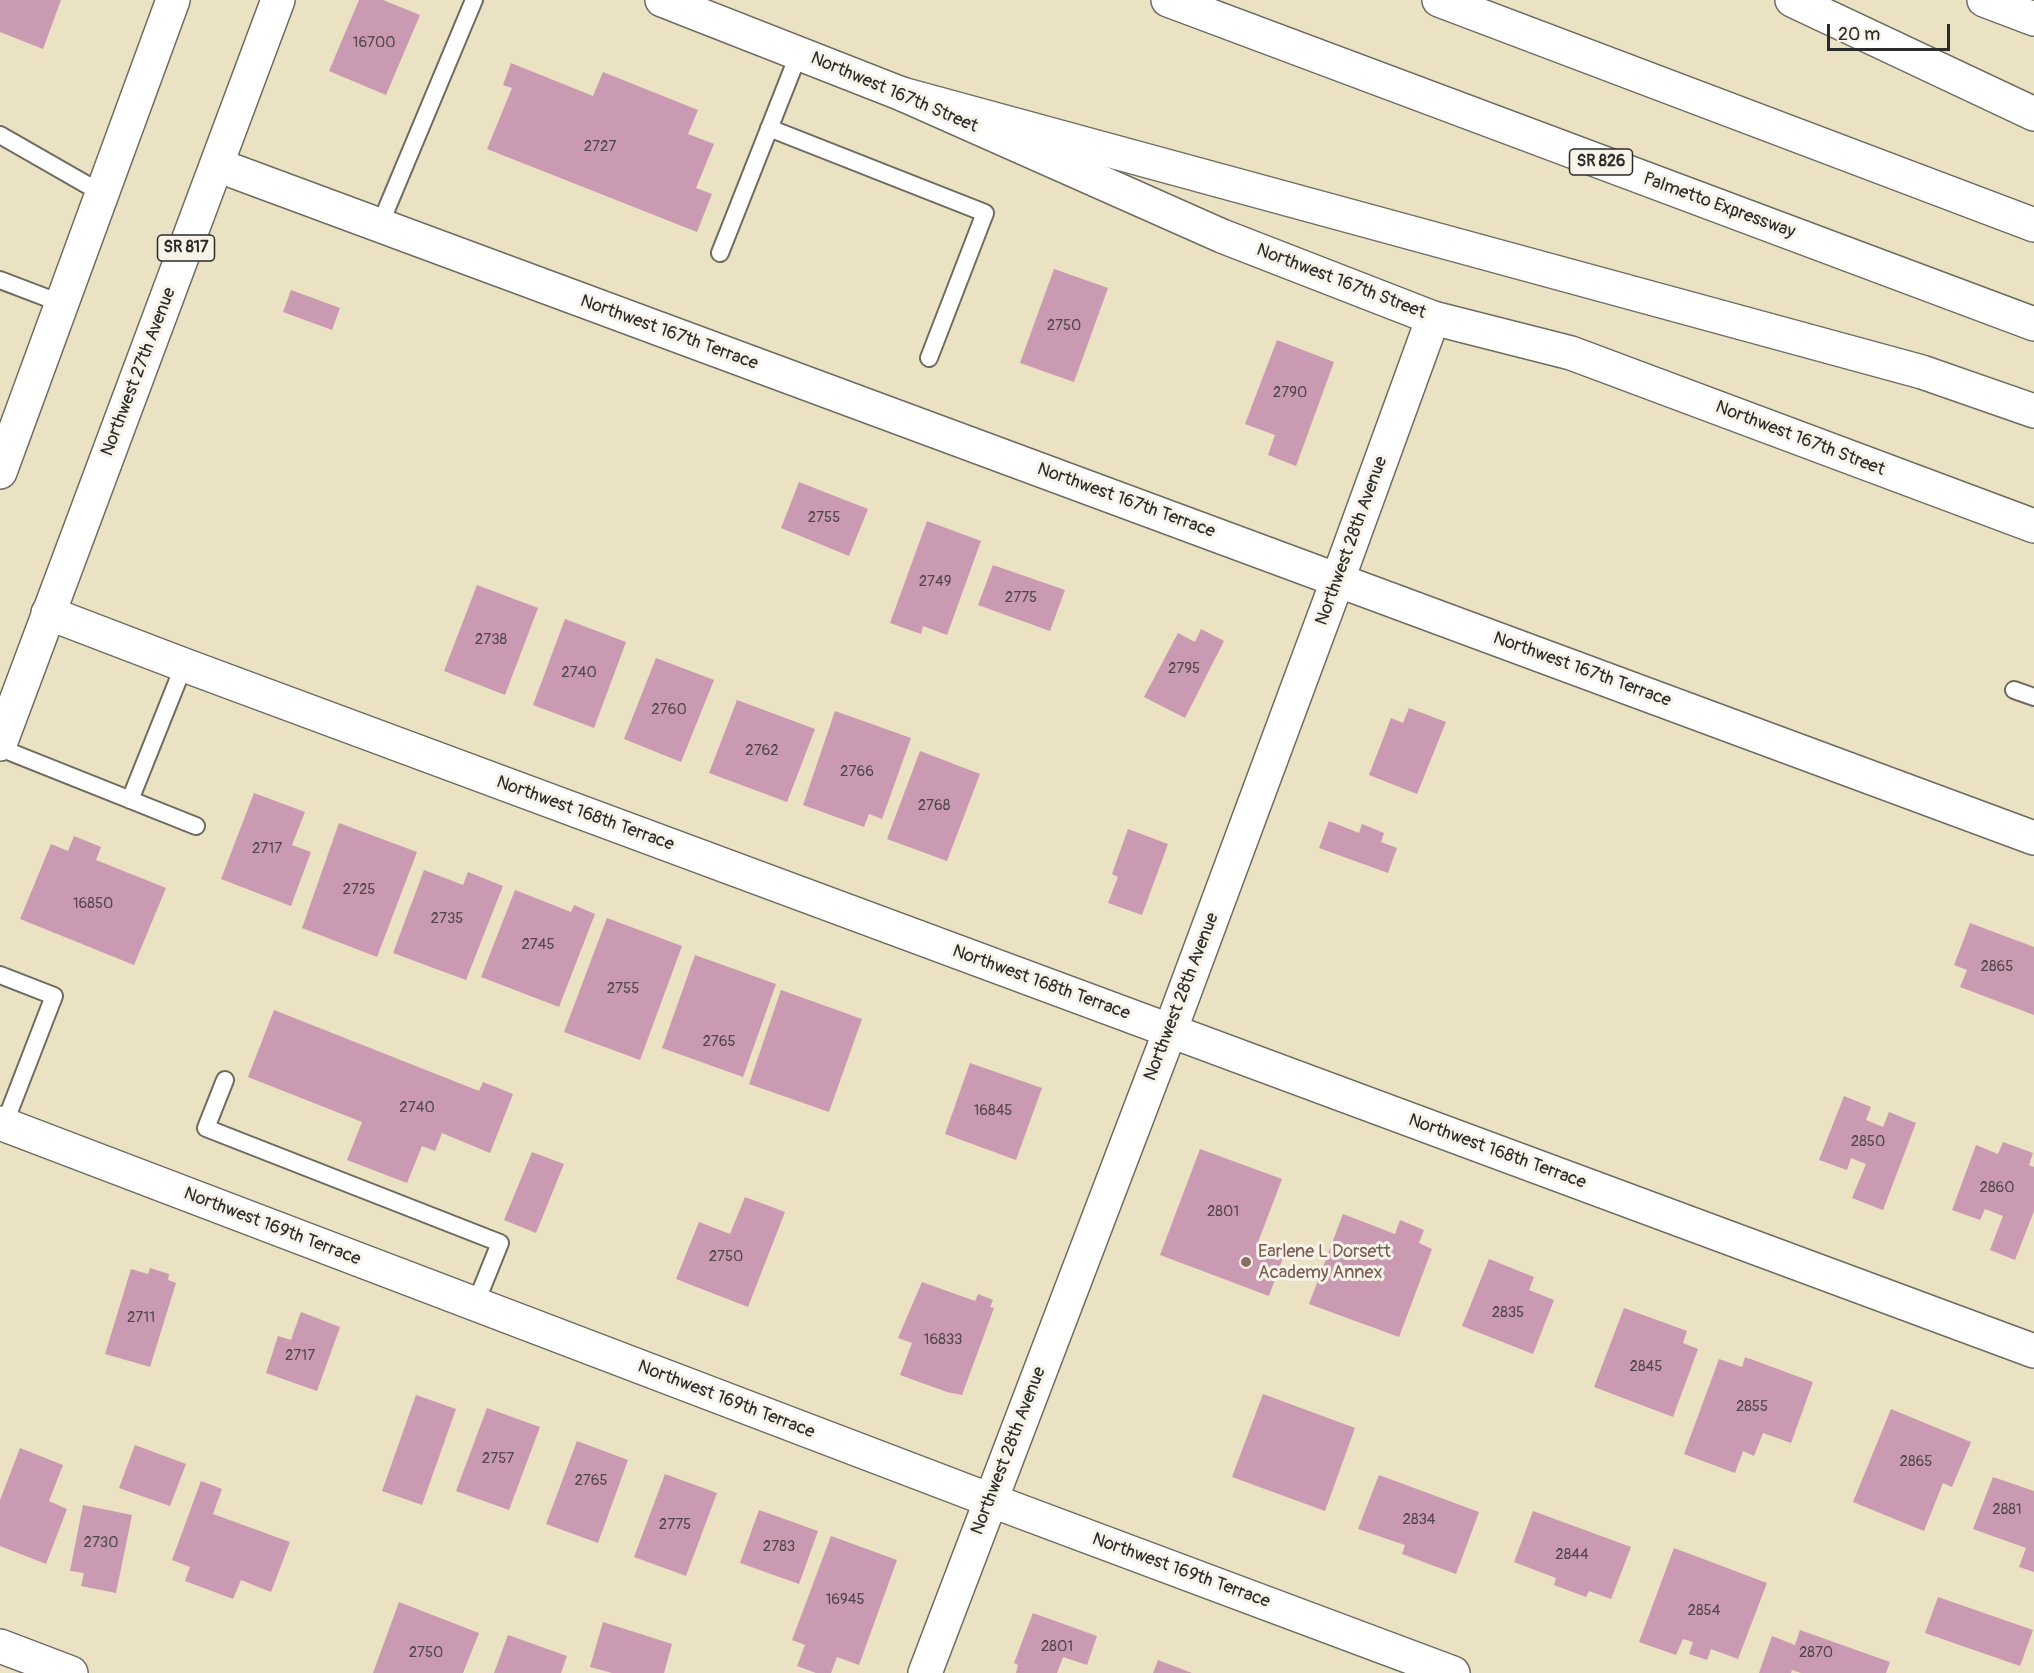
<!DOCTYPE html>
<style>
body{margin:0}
#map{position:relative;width:2034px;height:1673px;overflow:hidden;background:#ebe2c3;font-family:Pangolin,sans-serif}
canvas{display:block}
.scale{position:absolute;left:1827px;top:24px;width:123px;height:27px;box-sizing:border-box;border:3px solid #2b2b2b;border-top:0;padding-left:8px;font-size:18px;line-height:21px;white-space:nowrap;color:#2b2b2b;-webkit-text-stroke:4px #f7f3e8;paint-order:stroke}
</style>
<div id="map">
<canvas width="2034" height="1673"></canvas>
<div class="scale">20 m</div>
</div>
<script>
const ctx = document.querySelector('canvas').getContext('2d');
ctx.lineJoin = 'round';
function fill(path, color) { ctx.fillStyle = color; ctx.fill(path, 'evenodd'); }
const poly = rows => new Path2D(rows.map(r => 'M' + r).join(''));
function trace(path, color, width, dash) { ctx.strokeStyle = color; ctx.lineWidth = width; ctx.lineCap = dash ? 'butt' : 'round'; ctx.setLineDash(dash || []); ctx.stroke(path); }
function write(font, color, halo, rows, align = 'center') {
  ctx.font = font + ' Pangolin,sans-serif'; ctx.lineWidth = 6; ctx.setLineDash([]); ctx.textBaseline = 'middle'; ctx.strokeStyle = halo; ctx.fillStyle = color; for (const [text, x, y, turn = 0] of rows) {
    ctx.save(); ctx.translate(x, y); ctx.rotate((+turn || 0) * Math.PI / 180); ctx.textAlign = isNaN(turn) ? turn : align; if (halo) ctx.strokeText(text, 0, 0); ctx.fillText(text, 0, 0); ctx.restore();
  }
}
fill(poly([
 [0,0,61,0,43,49,0,32],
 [359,0,383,0,420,15,386,95,329,71],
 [511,63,593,96,603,72,698,110,688,134,714,144,696,188,712,194,697,232,487,149,512,88,503,85],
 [1054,269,1108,288,1074,382,1020,363],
 [291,290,340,308,332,330,283,312],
 [1277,340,1334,362,1296,466,1268,455,1275,435,1245,424],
 [799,482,868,509,849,556,781,528],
 [927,521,981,541,947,635,923,626,921,634,890,623],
 [993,565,1065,590,1050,631,978,605],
 [477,585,538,608,505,695,444,671],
 [565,619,626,642,594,728,533,705],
 [1201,629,1224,641,1185,718,1144,697,1178,633,1195,642],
 [656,658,714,680,681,762,624,739],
 [737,700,815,729,787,802,709,773],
 [1409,708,1446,722,1417,794,1369,775,1391,718,1403,723],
 [835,711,911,738,882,819,869,814,864,827,803,805],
 [920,751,980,774,947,861,887,839],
 [254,793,305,812,292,845,311,852,291,906,221,879],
 [1329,821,1359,833,1362,824,1384,833,1381,842,1397,848,1388,873,1319,848],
 [339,823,417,852,377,957,302,928],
 [1128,829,1168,844,1142,915,1108,903,1118,877,1112,874],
 [74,836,101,847,96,860,166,888,134,965,20,919,51,844,68,851],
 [424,870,463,885,468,872,503,886,466,980,393,953],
 [515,890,571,912,574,905,595,914,559,1007,481,977],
 [607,918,682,946,640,1060,564,1032],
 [1970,923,2034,947,2034,1015,1960,987,1967,970,1954,965],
 [695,955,776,984,743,1077,662,1048],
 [781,990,862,1019,829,1112,749,1084],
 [274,1010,479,1091,483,1082,513,1094,490,1153,442,1133,435,1151,422,1146,407,1183,347,1160,362,1122,248,1077],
 [970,1063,1042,1088,1016,1160,945,1134],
 [1844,1096,1871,1107,1866,1120,1883,1127,1889,1112,1916,1123,1883,1210,1852,1198,1866,1164,1851,1158,1847,1170,1819,1160],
 [2003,1142,2033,1153,2029,1165,2034,1167,2034,1211,2015,1260,1990,1250,2003,1216,1985,1209,1980,1220,1952,1210,1976,1145,1998,1154],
 [1200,1149,1282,1179,1257,1245,1284,1255,1269,1296,1160,1255],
 [532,1152,564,1164,536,1233,504,1220],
 [745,1197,785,1212,748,1307,676,1279,699,1222,730,1234],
 [1343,1214,1395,1234,1400,1220,1424,1230,1419,1243,1432,1249,1399,1337,1309,1304],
 [1489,1259,1534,1277,1529,1290,1554,1300,1533,1354,1462,1326],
 [150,1268,169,1274,168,1280,176,1283,150,1367,105,1354,131,1269,148,1274],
 [922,1282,975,1301,978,1294,993,1300,990,1307,994,1308,962,1395,947,1392,900,1375,912,1343,898,1338],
 [1624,1308,1687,1331,1683,1343,1698,1349,1673,1417,1594,1387],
 [301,1312,340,1327,317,1391,266,1373,278,1336,291,1340],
 [1745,1357,1813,1382,1791,1443,1763,1433,1754,1456,1743,1451,1735,1473,1684,1454,1719,1359,1742,1367],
 [1263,1394,1355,1428,1325,1511,1232,1477],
 [416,1395,456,1409,422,1505,382,1491],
 [487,1408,540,1427,509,1510,456,1491],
 [1891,1409,1971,1442,1952,1487,1943,1483,1924,1531,1853,1502],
 [577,1441,628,1460,598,1543,546,1524],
 [135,1445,186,1464,170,1506,119,1488],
 [20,1448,63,1465,49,1501,67,1509,46,1564,0,1546,0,1500],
 [665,1474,717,1493,686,1576,634,1557],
 [1379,1475,1479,1512,1456,1574,1402,1554,1405,1545,1358,1529],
 [1993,1477,2034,1491,2034,1572,2019,1567,2026,1548,1973,1529],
 [201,1481,222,1489,213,1514,290,1542,271,1592,241,1580,233,1599,185,1581,190,1567,172,1560],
 [83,1505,132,1515,116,1593,81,1586,84,1573,70,1571],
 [759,1510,818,1531,799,1584,740,1563],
 [1533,1511,1631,1547,1611,1599,1589,1591,1586,1597,1554,1585,1556,1578,1514,1562],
 [831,1536,897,1560,859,1665,837,1657,831,1673,816,1673,797,1666,805,1645,792,1640],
 [1674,1548,1767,1583,1738,1659,1711,1649,1707,1660,1689,1654,1693,1642,1683,1639,1676,1655,1639,1642],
 [1938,1597,2033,1630,2020,1666,1925,1633],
 [399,1602,479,1633,463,1673,373,1673],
 [1033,1613,1097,1636,1087,1665,1063,1657,1057,1673,1016,1673,1018,1665,1014,1663],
 [603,1622,672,1644,664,1673,612,1673,590,1667],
 [1800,1630,1890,1662,1886,1673,1801,1673,1792,1670,1791,1673,1759,1673,1772,1636,1795,1645],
 [508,1635,567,1656,561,1673,494,1673],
 [1158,1660,1192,1673,1153,1673]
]), '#c99ab1');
const lane = poly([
 [769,128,985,213,929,358],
 [0,135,103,194],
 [379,227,474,0],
 [720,253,799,53],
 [0,280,63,304],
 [2014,690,2034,697],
 [0,748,196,826],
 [130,800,184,665],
 [0,975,54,996,4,1125],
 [225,1080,206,1128,500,1243,475,1305]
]);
const street = poly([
 [217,165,2034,838],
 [48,613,184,665,2034,1351],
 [0,1123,990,1500,1453,1673],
 [0,1646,71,1673],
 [925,1673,1170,1031,1338,579,1433,318]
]);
const secondary = poly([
 [662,0,902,94,1222,236,1433,318,1571,353,2034,526],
 [1984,0,2034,19]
]);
const primary = poly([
 [0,472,173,0],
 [0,744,278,0]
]);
const highway = poly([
 [1168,0,2034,324],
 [1439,0,2034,225],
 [1792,0,2034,114],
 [902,94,1922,372,2034,411]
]);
trace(lane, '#6e6b60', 20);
trace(street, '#6e6b60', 36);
trace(secondary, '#6e6b60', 36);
trace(primary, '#6e6b60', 36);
trace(highway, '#6e6b60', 36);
trace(lane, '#fff', 16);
trace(street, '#fff', 33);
trace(secondary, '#fff', 33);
trace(primary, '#fff', 33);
trace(highway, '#fff', 33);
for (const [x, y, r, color] of [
 [1246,1262,6,"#8d6e63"]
]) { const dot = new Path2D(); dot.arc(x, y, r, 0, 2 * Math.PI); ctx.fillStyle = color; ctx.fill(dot); trace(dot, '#f7f3e8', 2); }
write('15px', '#52474c', null, [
 ["16700",374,43],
 ["2727",600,147],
 ["2750",1064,326],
 ["2790",1290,393],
 ["2755",824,518],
 ["2749",935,582],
 ["2775",1021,598],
 ["2738",491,640],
 ["2795",1184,669],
 ["2740",579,673],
 ["2760",669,710],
 ["2762",762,751],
 ["2766",857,772],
 ["2768",934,806],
 ["2717",267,849],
 ["2725",359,890],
 ["16850",93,904],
 ["2735",447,919],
 ["2745",538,945],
 ["2865",1997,967],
 ["2755",623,989],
 ["2765",719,1042],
 ["2740",417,1108],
 ["16845",993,1111],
 ["2850",1868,1142],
 ["2860",1997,1188],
 ["2801",1223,1212],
 ["2750",726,1257],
 ["2835",1508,1313],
 ["2711",141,1318],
 ["16833",943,1340],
 ["2717",300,1356],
 ["2845",1646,1367],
 ["2855",1752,1407],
 ["2757",498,1459],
 ["2865",1916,1462],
 ["2765",591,1481],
 ["2881",2007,1510],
 ["2834",1419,1520],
 ["2775",675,1525],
 ["2730",101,1543],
 ["2783",779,1547],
 ["2844",1572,1555],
 ["16945",845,1600],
 ["2854",1704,1611],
 ["2801",1057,1647],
 ["2750",426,1653],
 ["2870",1816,1653]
]);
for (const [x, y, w] of [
 [1601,162,63],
 [186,248,57]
]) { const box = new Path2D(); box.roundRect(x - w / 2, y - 13, w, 26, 4.5); ctx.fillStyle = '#f7f3e8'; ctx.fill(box); trace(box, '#2b2b2b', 1.5); }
write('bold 16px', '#2b2b2b', null, [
 ["SR 826",1601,162],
 ["SR 817",186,248]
]);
write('18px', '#2b2b2b', '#f7f3e8', [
 ["Northwest 167th Street",894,93,23],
 ["Palmetto Expressway",1719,206,20],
 ["Northwest 167th Street",1341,282,21],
 ["Northwest 167th Terrace",669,333,20],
 ["Northwest 27th Avenue",139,372,-69],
 ["Northwest 167th Street",1800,439,21],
 ["Northwest 167th Terrace",1126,501,20],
 ["Northwest 28th Avenue",1352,541,-70],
 ["Northwest 167th Terrace",1582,670,20],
 ["Northwest 168th Terrace",585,814,20],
 ["Northwest 168th Terrace",1041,983,20],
 ["Northwest 28th Avenue",1182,997,-69],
 ["Northwest 168th Terrace",1497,1152,20],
 ["Northwest 169th Terrace",272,1227,21],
 ["Northwest 169th Terrace",726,1400,21],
 ["Northwest 28th Avenue",1009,1451,-69],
 ["Northwest 169th Terrace",1181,1571,20]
]);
write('18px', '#785e54', '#f7f3e8', [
 ["Earlene L Dorsett",1258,1252],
 ["Academy Annex",1258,1273]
], 'left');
</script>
